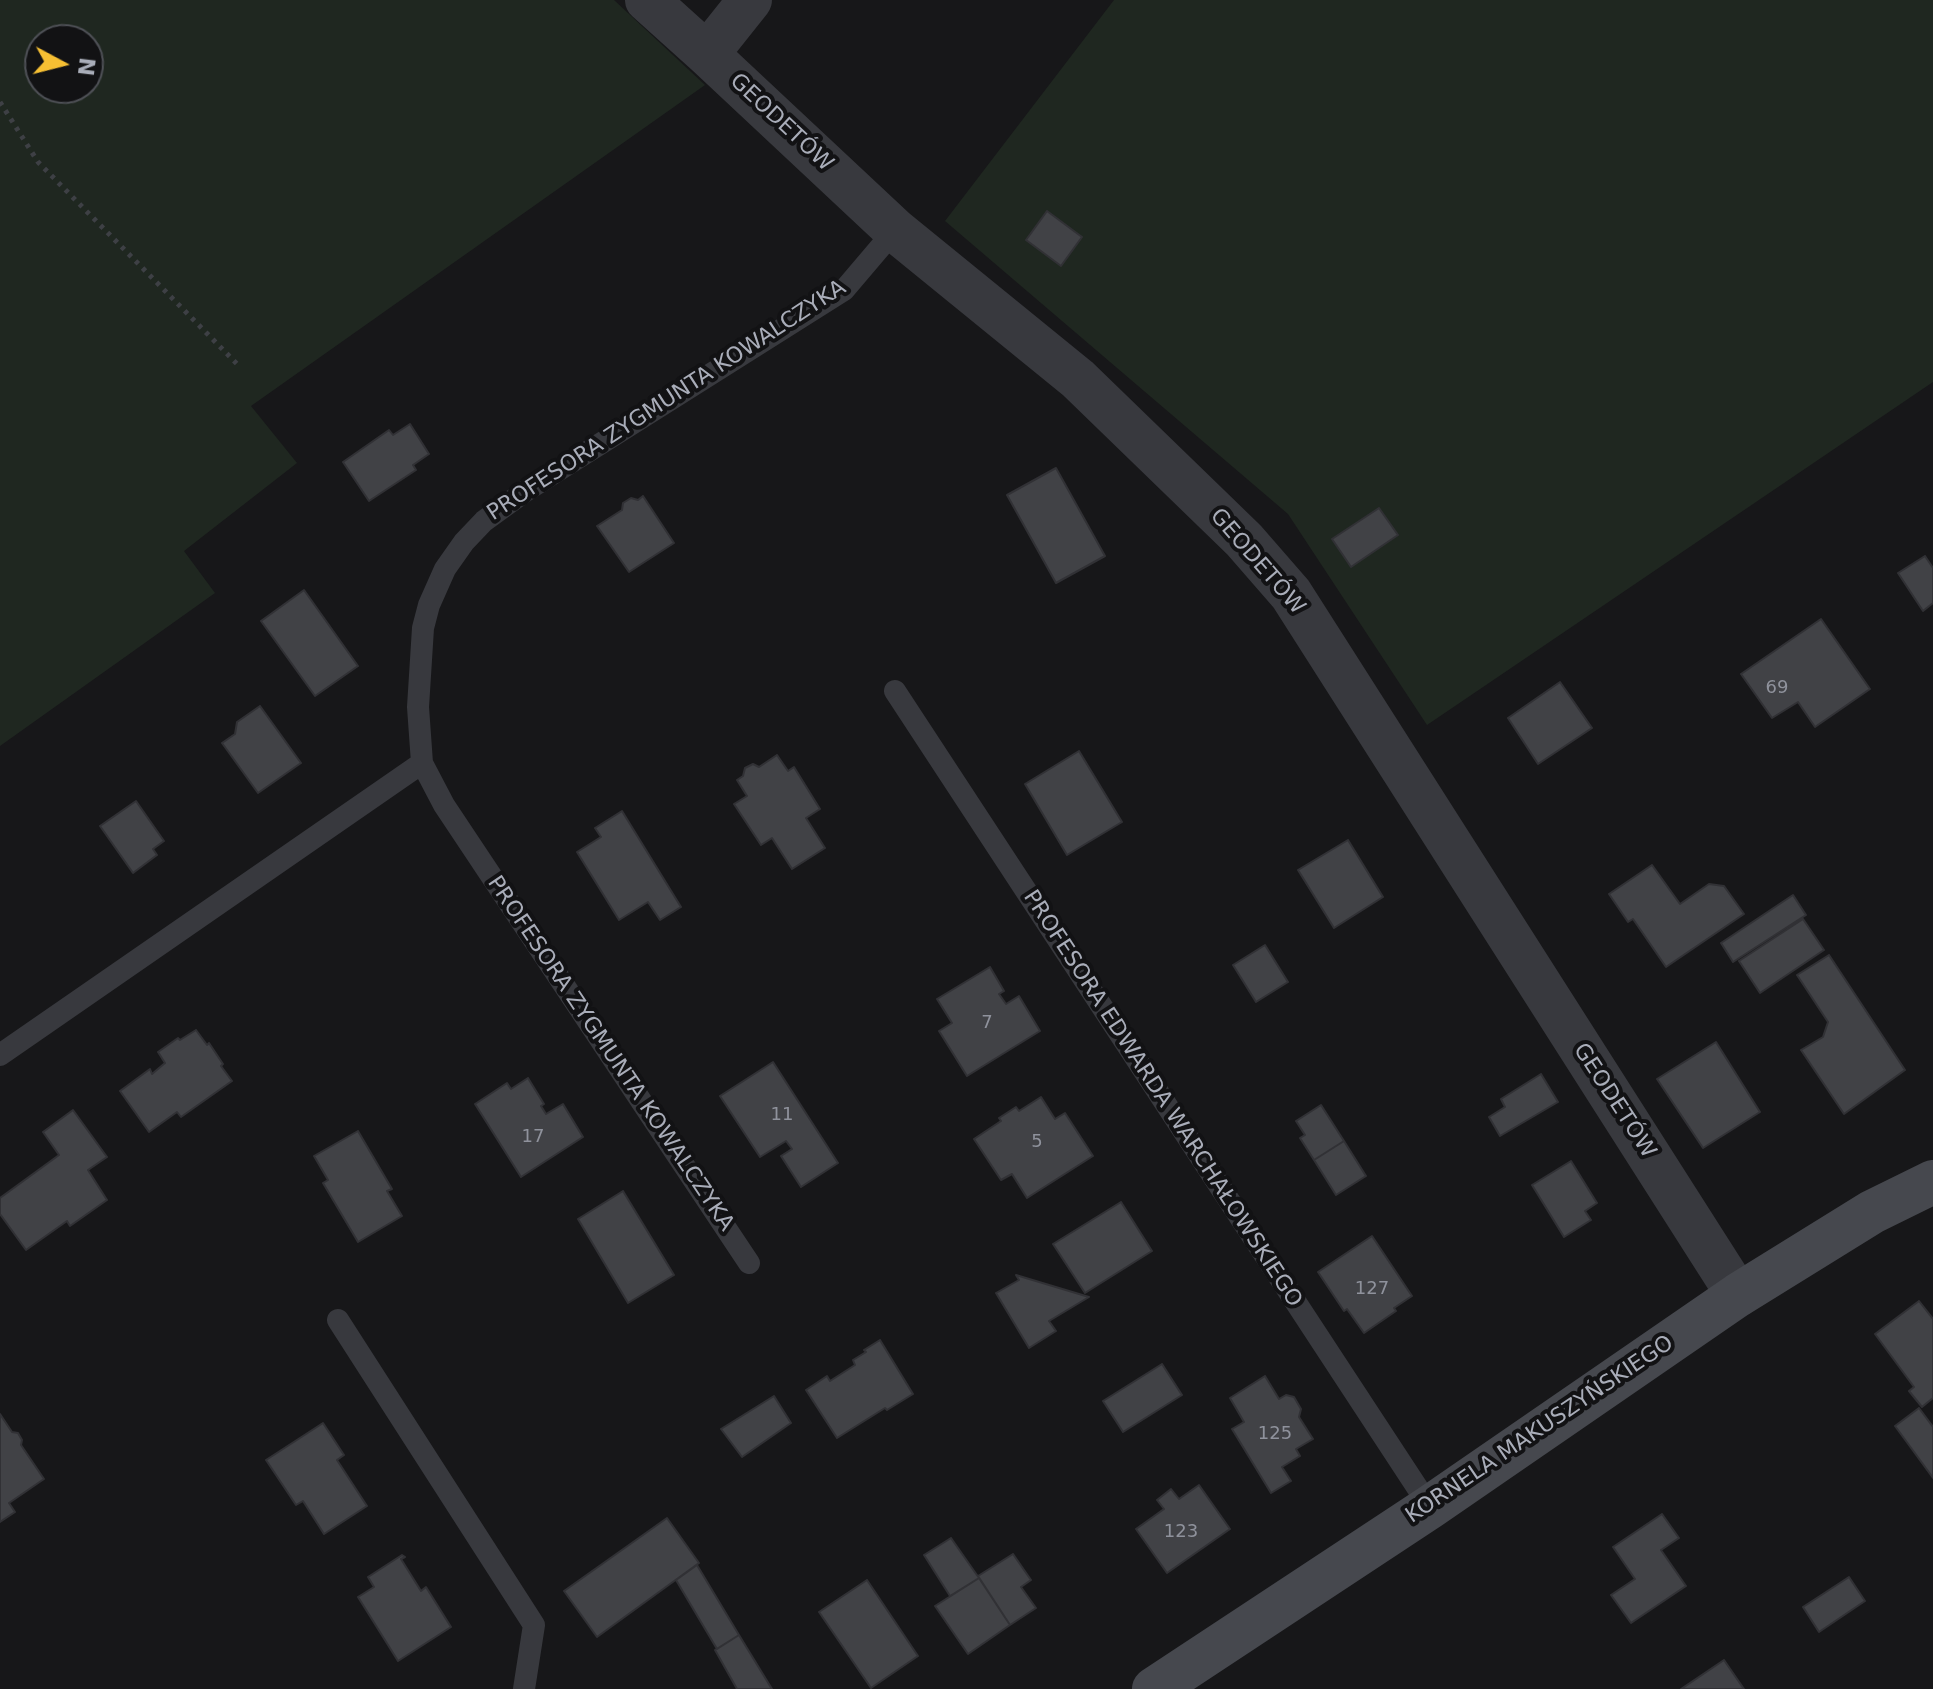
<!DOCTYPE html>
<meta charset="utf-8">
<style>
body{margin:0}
#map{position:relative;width:1933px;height:1689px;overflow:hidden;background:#171719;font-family:"DejaVu Sans",sans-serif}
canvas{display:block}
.north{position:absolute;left:24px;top:24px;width:80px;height:80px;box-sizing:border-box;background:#121214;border:2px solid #4e5056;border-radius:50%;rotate:97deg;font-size:22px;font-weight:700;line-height:32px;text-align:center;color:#a9adb9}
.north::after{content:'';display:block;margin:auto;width:28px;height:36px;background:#f6bf33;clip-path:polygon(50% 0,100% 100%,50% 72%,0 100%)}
</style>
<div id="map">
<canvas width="1933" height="1689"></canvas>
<div class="north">N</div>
</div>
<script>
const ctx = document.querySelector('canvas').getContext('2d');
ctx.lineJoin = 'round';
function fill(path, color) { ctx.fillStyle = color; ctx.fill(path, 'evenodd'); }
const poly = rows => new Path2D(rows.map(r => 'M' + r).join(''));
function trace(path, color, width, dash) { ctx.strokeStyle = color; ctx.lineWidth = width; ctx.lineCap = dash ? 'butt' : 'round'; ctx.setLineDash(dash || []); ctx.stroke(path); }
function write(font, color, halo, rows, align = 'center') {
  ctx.font = font + ' "DejaVu Sans",sans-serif'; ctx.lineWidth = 8; ctx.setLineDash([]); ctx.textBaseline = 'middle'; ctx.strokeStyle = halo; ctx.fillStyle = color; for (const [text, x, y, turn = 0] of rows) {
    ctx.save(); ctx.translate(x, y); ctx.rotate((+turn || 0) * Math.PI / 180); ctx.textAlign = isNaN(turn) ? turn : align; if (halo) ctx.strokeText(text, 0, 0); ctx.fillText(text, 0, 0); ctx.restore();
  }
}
fill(poly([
 [0,0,614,0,705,85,251,406,297,463,184,551,215,593,0,746],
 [40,40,88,40,88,88,40,88],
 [1114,0,1933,0,1933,382,1427,725,1288,514,945,221]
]), '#1f2720');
const building = poly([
 [1047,211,1082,237,1061,266,1026,240,1047,211],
 [410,424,429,454,413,465,416,470,369,501,343,462,389,430,393,435,410,424],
 [1056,468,1105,556,1056,583,1007,495,1056,468],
 [643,496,674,543,629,572,597,526,622,510,623,503,631,498,638,500,643,496],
 [1379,508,1398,535,1351,567,1332,539,1379,508],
 [1925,556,1933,568,1933,603,1923,611,1898,573,1925,556],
 [304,590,358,666,315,696,261,621,304,590],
 [1821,619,1870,689,1815,727,1798,702,1772,718,1741,674,1821,619],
 [1560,682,1592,728,1538,764,1508,718,1560,682],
 [260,706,301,763,258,793,222,743,235,734,237,722,260,706],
 [1079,751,1122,822,1067,855,1025,784,1079,751],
 [777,755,788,771,794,767,820,809,806,818,825,848,792,869,772,838,761,845,734,804,747,796,737,780,743,776,745,768,753,764,759,767,777,755],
 [136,801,164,841,153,849,157,855,133,873,100,826,136,801],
 [622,811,681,907,660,920,648,902,619,920,577,852,601,837,595,828,622,811],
 [1348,840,1383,897,1334,928,1298,870,1348,840],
 [1652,865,1680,904,1709,884,1724,886,1744,914,1666,967,1633,919,1628,922,1609,894,1652,865],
 [1793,895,1806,915,1733,962,1721,943,1793,895],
 [1803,919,1824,950,1760,993,1739,961,1803,919],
 [1265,945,1288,982,1256,1002,1233,965,1265,945],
 [1829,955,1905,1070,1844,1114,1801,1050,1823,1037,1828,1022,1797,975,1829,955],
 [990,967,1004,991,999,994,1006,1004,1019,996,1040,1031,967,1076,939,1031,952,1023,937,999,990,967],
 [196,1030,207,1045,209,1043,223,1064,221,1066,232,1081,181,1117,177,1112,149,1132,120,1091,150,1069,152,1074,165,1063,158,1052,178,1038,180,1040,196,1030],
 [1716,1042,1760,1112,1703,1148,1657,1079,1716,1042],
 [773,1062,838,1163,801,1187,781,1156,792,1149,786,1141,760,1157,720,1096,773,1062],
 [1541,1074,1558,1102,1500,1136,1489,1117,1505,1107,1501,1099,1541,1074],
 [528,1078,544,1104,541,1106,546,1114,563,1104,583,1137,521,1177,475,1104,507,1083,511,1089,528,1078],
 [1041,1097,1055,1119,1065,1113,1093,1156,1027,1198,1012,1174,1001,1180,974,1139,1001,1121,999,1118,1016,1107,1019,1111,1041,1097],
 [1321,1105,1344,1141,1314,1160,1300,1138,1305,1135,1296,1121,1321,1105],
 [73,1110,107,1157,88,1170,107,1200,70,1226,67,1221,26,1250,0,1214,0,1198,59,1155,43,1132,73,1110],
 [358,1131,392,1189,387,1191,402,1216,358,1242,323,1183,328,1180,314,1156,358,1131],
 [1344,1141,1366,1176,1336,1195,1314,1160,1344,1141],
 [1571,1161,1597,1203,1585,1211,1591,1220,1564,1237,1532,1185,1571,1161],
 [623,1191,674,1275,628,1303,578,1219,623,1191],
 [1121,1202,1152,1251,1085,1293,1053,1244,1121,1202],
 [1372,1236,1412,1296,1394,1308,1396,1311,1364,1333,1347,1309,1344,1311,1318,1272,1372,1236],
 [1016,1275,1089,1297,1049,1321,1056,1331,1029,1348,996,1293,1019,1280,1016,1275],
 [1919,1301,1933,1319,1933,1398,1922,1407,1909,1391,1914,1387,1875,1334,1919,1301],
 [880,1340,913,1394,887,1410,885,1408,837,1438,806,1390,827,1376,830,1381,855,1365,853,1360,866,1352,864,1350,880,1340],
 [1162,1364,1182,1395,1123,1432,1103,1401,1162,1364],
 [1265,1376,1279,1399,1286,1395,1294,1397,1301,1409,1299,1417,1313,1439,1296,1449,1300,1456,1282,1467,1291,1481,1271,1493,1232,1429,1244,1422,1230,1398,1265,1376],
 [774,1396,791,1423,742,1457,721,1429,774,1396],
 [1919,1408,1933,1427,1933,1478,1895,1426,1919,1408],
 [0,1414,12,1432,18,1433,22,1440,21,1445,44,1479,9,1503,15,1512,0,1522,0,1414],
 [323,1423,344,1455,337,1460,367,1506,324,1534,303,1501,296,1505,266,1460,323,1423],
 [1199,1485,1230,1529,1167,1573,1136,1529,1164,1509,1157,1500,1171,1489,1179,1499,1199,1485],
 [1662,1514,1679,1538,1661,1550,1686,1586,1631,1623,1611,1595,1635,1579,1613,1547,1662,1514],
 [667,1518,699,1563,597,1637,564,1591,667,1518],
 [951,1538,979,1578,950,1596,924,1555,951,1538],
 [1013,1554,1031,1580,1021,1587,1036,1608,1010,1625,978,1576,1013,1554],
 [402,1555,405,1557,401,1559,421,1591,426,1587,451,1627,398,1661,358,1597,374,1587,368,1577,402,1555],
 [697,1565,739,1635,717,1649,676,1580,697,1565],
 [1849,1577,1865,1601,1819,1632,1803,1607,1849,1577],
 [979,1578,1010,1625,968,1654,935,1606,979,1578],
 [867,1580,918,1656,871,1688,819,1612,867,1580],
 [739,1635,772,1689,737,1689,715,1650,739,1635],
 [1724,1660,1744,1689,1681,1689,1724,1660]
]);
fill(building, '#414246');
trace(building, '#313135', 2);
trace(poly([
 [0,102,38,162,240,367]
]), '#3e4045', 5, [4, 6]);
trace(poly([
 [895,691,1430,1507],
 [0,1055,422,763],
 [749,1263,444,805,422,763,418,707,423,628,429,605,445,569,464,542,484,521,524,492,844,290,895,230],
 [338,1320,534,1625,524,1689]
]), '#38393e', 22);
trace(poly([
 [647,0,707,54,895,230,1078,379,1244,540,1291,594,1738,1295],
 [707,54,750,0]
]), '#38393e', 44);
trace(poly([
 [1154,1689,1430,1507,1738,1295,1872,1212,1933,1182]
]), '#46484e', 44);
write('18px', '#8f929c', null, [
 ["69",1777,688],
 ["7",987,1023],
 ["11",782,1115],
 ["17",533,1137],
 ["5",1037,1142],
 ["127",1372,1289],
 ["125",1275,1434],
 ["123",1181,1532]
]);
write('22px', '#a9adb9', '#121214', [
 ["GEODETÓW",781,123,43],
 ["PROFESORA ZYGMUNTA KOWALCZYKA",667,401,-33],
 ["GEODETÓW",1257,562,49],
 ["PROFESORA ZYGMUNTA KOWALCZYKA",610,1054,56],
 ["PROFESORA EDWARDA WARCHAŁOWSKIEGO",1162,1099,57],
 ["GEODETÓW",1614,1101,57],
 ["KORNELA MAKUSZYŃSKIEGO",1540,1430,-34]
]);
</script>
